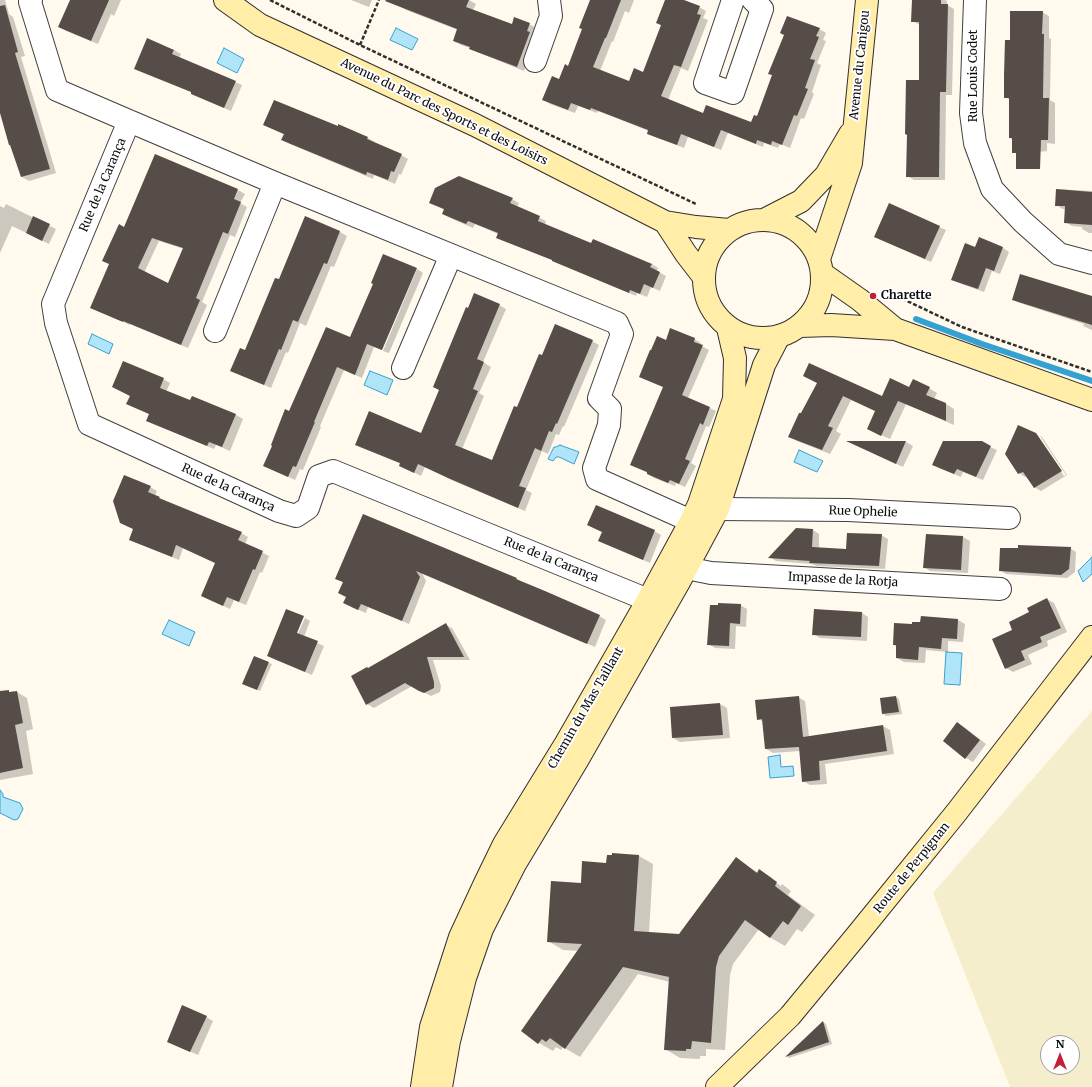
<!DOCTYPE html>
<meta charset="utf-8">
<style>
body{margin:0}
#map{position:relative;width:1092px;height:1087px;overflow:hidden;background:#fffaed;font-family:Merriweather,serif}
canvas{display:block}
.north{position:absolute;left:1040px;top:1035px;width:40px;height:40px;box-sizing:border-box;background:#fff;border:1px solid #9e9e9e;border-radius:50%;rotate:0deg;font-size:11px;font-weight:700;line-height:16px;text-align:center;color:#0d0d0d}
.north::after{content:'';display:block;margin:auto;width:14px;height:18px;background:#c12137;clip-path:polygon(50% 0,100% 100%,50% 72%,0 100%)}
</style>
<div id="map">
<canvas width="1092" height="1087"></canvas>
<div class="north">N</div>
</div>
<script>
const ctx = document.querySelector('canvas').getContext('2d');
ctx.lineJoin = 'round';
function fill(path, color) { ctx.fillStyle = color; ctx.fill(path, 'evenodd'); }
const poly = rows => new Path2D(rows.map(r => 'M' + r).join(''));
function trace(path, color, width, dash) { ctx.strokeStyle = color; ctx.lineWidth = width; ctx.lineCap = dash ? 'butt' : 'round'; ctx.setLineDash(dash || []); ctx.stroke(path); }
function write(font, color, halo, rows, align = 'center') {
  ctx.font = font + ' Merriweather,serif'; ctx.lineWidth = 4; ctx.setLineDash([]); ctx.textBaseline = 'middle'; ctx.strokeStyle = halo; ctx.fillStyle = color; for (const [text, x, y, turn = 0] of rows) {
    ctx.save(); ctx.translate(x, y); ctx.rotate((+turn || 0) * Math.PI / 180); ctx.textAlign = isNaN(turn) ? turn : align; if (halo) ctx.strokeText(text, 0, 0); ctx.fillText(text, 0, 0); ctx.restore();
  }
}
fill(poly([
 [1092,711,1092,1087,1010,1087,933,893],
 [1048,1043,1072,1043,1072,1067,1048,1067]
]), '#f5eecc');
const water = poly([
 [396,28,418,39,412,50,390,40,396,28],
 [224,48,244,59,237,73,217,63,224,48],
 [92,334,113,344,109,354,88,344,92,334],
 [370,371,393,380,387,395,364,385,370,371],
 [560,445,579,452,574,464,559,457,556,457,553,461,548,459,554,447,556,447,560,445],
 [799,450,823,461,817,472,794,462,799,450],
 [1092,557,1092,574,1083,582,1078,571,1092,557],
 [169,620,195,632,189,646,162,634,169,620],
 [946,652,962,653,960,685,944,684,946,652],
 [780,755,781,767,793,766,794,776,770,778,768,757,780,755],
 [0,790,3,794,3,797,20,803,23,809,18,819,14,820,0,813,0,790]
]);
fill(water, '#b0e4f8');
trace(water, '#35a1d1', 1);
fill(poly([
 [0,0,5,0,9,14,13,17,25,56,21,57,56,173,29,181,22,177,0,110],
 [71,0,121,0,114,16,111,14,98,44,66,31,60,27],
 [351,0,372,0,369,7],
 [401,0,469,0,476,4,473,10,512,26,529,24,536,28,537,37,524,71,477,52,470,48,461,45,454,41,458,30,406,10,399,6],
 [591,0,634,0,629,13,625,11,613,42,612,41,600,71,629,82,643,73,662,26,657,23,666,0,681,0,699,7,706,11,703,18,708,20,688,71,681,68,668,100,704,114,752,123,757,117,819,29,826,33,823,40,826,41,817,63,821,65,812,92,814,94,804,119,801,118,790,148,780,144,778,148,764,143,763,147,728,133,721,150,688,137,684,148,655,137,648,133,649,131,598,111,597,113,578,106,575,113,550,104,544,100,560,81,569,67,584,30],
 [913,0,945,0,947,1,947,5,954,9,952,95,946,95,945,180,914,180,907,176,920,81,920,25,912,21],
 [1042,12,1049,16,1049,38,1051,39,1050,100,1055,103,1055,144,1047,143,1047,151,1020,154,1013,140,1010,138,1010,100,1005,97,1011,41],
 [148,40,174,50,181,54,179,58,242,85,231,111,199,97],
 [264,125,338,127,339,126,368,138,375,142,374,143,401,155,408,159,401,175,399,174,395,184,374,175,373,179,290,144,283,140,285,135],
 [1057,189,1092,191,1092,233,1089,233,1082,229,1082,227,1072,226,1065,222,1066,209,1063,209,1056,205],
 [238,190,245,194,240,203,247,207,235,237,230,235,202,302,207,305,188,348,130,324,130,325,98,311,125,228],
 [159,241,184,249,169,284,144,273],
 [512,199,519,203,517,207,546,221,545,225,592,245,652,264,658,268,657,271,666,276,660,291,651,287,647,297,637,293,636,296,560,264,553,260,504,241,497,237,498,234,475,224,473,228,450,218,443,214,445,210,430,203],
 [6,204,56,229,49,244,12,226,0,253,0,206,4,208],
 [305,218,340,232,347,236,334,267,331,266,306,326,300,323,288,353,286,352,271,388,238,374,246,351,279,281],
 [939,227,946,230,931,262,882,240],
 [975,248,1003,248,1009,252,1000,274,992,271,984,292,959,283,953,280],
 [415,268,381,350,374,347,362,378,344,370,320,426,321,427,303,470,300,469,295,480,264,466,290,413],
 [417,269,423,273,389,353,383,351],
 [1092,297,1092,330,1083,326,1084,324,1020,303,1013,300],
 [499,305,506,309,483,362,491,367,479,393,484,396,462,449,493,462,542,356,592,341,599,345,564,427,563,426,559,435,556,434,548,454,542,451,526,490,532,493,525,511,456,482,425,467,421,476,407,469,401,464,363,448,356,444,421,434],
 [694,339,701,343,700,345,709,350,688,398,716,411,709,427,706,426,691,463,696,466,685,487,676,483,675,486,654,478,648,474,648,473,631,465,664,387,666,341],
 [804,376,882,397,910,389,929,388,937,393,934,399,946,404,954,409,954,425,906,404,890,439,876,433,876,411,851,400,836,431,841,434,830,454,797,441,789,436,818,383],
 [163,379,170,383,166,392,190,401,192,397,236,415,243,419,230,451,216,445,214,449,154,424,150,414,128,404],
 [1036,433,1064,476,1066,475,1040,436,1042,437,1067,475,1041,491,1034,487,1027,476,1025,477,1019,473],
 [850,442,906,442,913,446,903,467],
 [990,447,997,450,983,480,963,472,961,477,939,468],
 [150,487,157,491,155,496,166,502,241,533,248,537,245,544,269,556,262,573,260,572,246,605,234,600,230,609,209,599,216,563,183,548,179,560,137,543,130,539,134,529,121,523],
 [364,515,517,579,523,583,599,616,606,620,595,647,422,573,426,581,409,624,368,607,366,613,351,607,347,597,344,583,337,579],
 [588,525,654,531,661,535,650,563,606,544,603,532],
 [813,530,819,534,819,548,847,550,881,535,888,539,885,569,817,566,812,564,776,561,770,557],
 [927,535,963,537,970,541,968,573,930,571,924,567],
 [1070,548,1076,552,1075,572,1067,578,1006,574,1000,570],
 [1047,599,1054,603,1067,632,1047,641,1048,646,1028,655,1032,664,1013,672,1006,668,1014,630,1030,613],
 [740,605,747,609,746,627,736,626,735,649,715,648,708,644],
 [862,613,868,617,867,641,820,638,813,634],
 [305,618,310,621,304,637,324,646,312,675,274,659,294,637,296,638],
 [958,620,965,624,963,642,948,641,948,652,926,650,925,663,904,662,897,658,897,647,894,645],
 [446,625,452,628,470,660,433,660,441,686,440,692,431,696,427,694,412,686,374,708,367,704,369,669],
 [269,663,272,664,260,691,246,685],
 [17,692,27,698,33,729,26,731,33,774,0,780,0,695],
 [798,697,805,701,809,737,883,726,890,730,894,754,825,764,827,784,810,785,803,781,800,751,773,753,766,749,764,722,758,719],
 [896,697,899,699,902,714,886,716,883,714,881,699],
 [720,704,727,708,730,738,680,742,673,738],
 [957,723,964,727,986,744,973,762,966,758],
 [639,856,653,864,649,933,680,935,736,859,758,873,760,870,772,878,772,880,781,886,782,884,791,891,788,895,815,915,802,932,797,929,785,946,771,938,759,929,733,964,730,975,725,1050,706,1049,706,1056,700,1056,700,1059,680,1058,665,1049,670,982,638,974,580,1057,563,1047,561,1050,556,1047,553,1051,539,1043,579,951,563,950,548,941,582,884,607,864],
 [206,1017,213,1021,198,1055,175,1045],
 [823,1022,826,1024,832,1044,789,1058,787,1057]
]), '#0003');
trace(poly([
 [916,319,982,344,1092,381]
]), '#35a1d1', 6);
fill(poly([
 [70,0,109,0,91,41,58,27],
 [386,0,469,0,466,7,512,24,514,17,530,23,527,31,530,32,517,67,469,49,470,47,453,41,457,29,385,1],
 [590,0,621,0,606,38,605,38,593,67,629,81,634,68,643,72,661,25,656,23,665,0,684,0,700,6,697,14,701,15,681,67,674,65,661,96,703,113,706,105,751,122,754,115,757,116,772,75,768,74,784,35,780,33,787,16,820,28,816,36,819,37,810,59,815,60,805,88,808,89,797,116,794,115,782,145,772,141,771,145,757,140,756,144,721,130,714,147,681,134,677,145,647,134,648,130,591,108,590,110,571,103,568,110,542,100,552,76,559,79,565,64,568,66,582,29,579,28],
 [912,0,941,0,941,4,948,4,946,92,940,92,939,177,906,177,907,135,905,134,906,80,919,80,919,22,911,22],
 [5,5,18,52,15,53,50,169,21,177,10,145,9,145,0,113,0,6],
 [1010,11,1043,11,1042,34,1044,34,1043,98,1049,98,1048,140,1041,140,1040,169,1016,169,1016,153,1012,153,1012,138,1009,138,1009,98,1004,98,1004,75,1005,40,1010,40],
 [147,38,174,50,172,54,236,81,224,108,191,94,191,92,134,69],
 [274,100,338,126,338,124,368,137,367,139,402,154,394,172,391,171,388,180,367,172,366,175,281,140,284,134,263,125],
 [155,154,238,189,234,199,241,202,228,234,223,232,196,298,200,300,181,345,123,321,123,322,90,308,109,264,102,261,119,224,124,227],
 [152,238,183,248,168,283,138,268],
 [459,176,513,198,510,203,540,216,538,221,591,243,593,239,652,264,650,267,660,272,653,288,644,284,640,294,630,290,629,293,552,261,552,260,496,238,498,233,468,221,466,224,442,214,444,209,429,203,435,188],
 [1056,189,1092,192,1092,225,1064,223,1065,206,1055,206],
 [889,203,940,226,925,259,874,237],
 [33,216,50,224,42,241,26,233],
 [305,216,340,231,327,264,324,263,298,322,293,320,281,350,279,349,264,385,230,371,240,348,245,350,275,278,279,279],
 [979,237,1003,247,994,271,986,268,978,289,951,280,965,243,975,247],
 [383,254,417,268,382,350,367,344,355,375,337,367,314,422,315,422,296,467,293,466,288,477,263,466,272,446,271,445,285,409,289,411,326,327,350,337,373,284,371,283],
 [1020,274,1092,296,1092,325,1012,300],
 [474,293,500,304,477,359,484,362,473,389,478,391,455,445,492,460,514,406,517,407,539,354,542,355,555,324,593,340,557,424,556,423,552,432,549,431,541,451,535,448,519,486,526,488,518,508,448,478,418,464,414,473,399,466,400,463,355,445,369,411,421,433,439,390,433,387,466,307,468,308],
 [670,328,695,338,694,342,703,345,682,395,710,407,703,425,700,423,685,459,690,461,679,484,670,480,668,483,647,474,647,472,630,465,663,387,639,377,650,350,651,350,657,336,666,340],
 [123,361,164,378,160,388,190,400,192,396,236,414,222,447,209,442,207,446,146,421,149,414,126,404,130,396,112,387],
 [809,363,882,396,890,378,909,387,913,379,930,387,926,395,946,403,946,421,898,401,881,436,867,429,875,411,843,396,828,426,833,428,822,450,788,437,799,413,801,413,817,383,803,376],
 [1018,425,1036,433,1062,471,1034,488,1023,472,1018,474,1005,454],
 [846,441,906,441,896,464],
 [943,441,982,441,991,446,976,477,957,469,954,474,932,465],
 [124,475,151,486,148,492,160,497,159,498,242,532,238,540,263,551,255,570,253,569,239,602,227,597,223,606,201,596,215,563,176,545,172,557,129,540,133,529,120,523,113,501],
 [596,505,655,530,643,560,598,541,602,532,587,525],
 [363,514,517,578,516,579,545,591,600,615,587,644,416,571,420,577,402,621,361,604,358,610,343,603,346,597,338,593,343,582,335,579],
 [796,528,813,529,812,547,846,549,847,533,882,534,879,566,809,563,810,561,768,558],
 [926,534,963,536,961,570,923,568],
 [1018,545,1071,547,1069,569,1061,575,999,571,1000,548,1018,548],
 [1047,598,1061,628,1040,637,1042,642,1021,651,1025,660,1005,669,992,639,1012,630,1009,622,1029,612,1027,608],
 [718,603,741,604,740,624,730,623,729,646,707,645,710,605,718,605],
 [286,609,304,616,297,633,318,641,305,672,267,656],
 [814,609,862,612,861,637,812,635],
 [921,616,958,619,957,639,942,638,941,649,919,647,918,660,896,658,896,645,893,645,894,623,912,624,912,622,920,622],
 [446,623,464,657,427,657,434,682,434,688,424,693,419,691,405,683,366,705,351,676,367,667,368,668],
 [254,656,269,662,257,690,242,684],
 [9,690,9,692,17,691,23,723,15,725,23,768,0,773,0,691],
 [799,696,803,737,883,725,887,751,819,761,820,780,802,782,799,747,765,749,762,719,757,720,755,700],
 [896,696,899,712,882,714,880,698],
 [720,703,723,735,672,738,670,707],
 [957,722,980,740,965,759,943,741],
 [612,853,639,855,634,931,679,934,736,857,757,873,759,869,777,882,775,886,801,906,788,925,783,921,770,938,745,920,719,956,716,967,711,1043,692,1041,691,1049,686,1049,686,1051,664,1050,669,977,623,967,565,1049,550,1038,546,1042,542,1039,538,1044,521,1031,582,944,547,942,551,881,581,883,582,861,606,863,607,855,612,855],
 [182,1005,207,1016,190,1052,167,1042],
 [823,1021,829,1042,785,1057]
]), '#564d49');
const street = poly([
 [31,0,30,2,57,90,129,121,275,183,617,323,622,334,599,398,610,409,609,425,594,468,597,479,691,521],
 [733,0,705,83,733,93,762,9,753,0],
 [975,0,971,113,975,143,992,189,1023,222,1059,254,1092,263],
 [535,61,551,16,549,0],
 [129,121,53,304,56,323,89,424,279,511,296,516,308,508,319,476,333,471,648,600],
 [215,331,275,183],
 [403,368,451,255],
 [718,509,848,510,1009,518],
 [686,568,711,573,1000,589]
]);
const secondary = poly([
 [225,0,260,25,475,125,665,222,696,227,729,230],
 [766,219,801,201,826,175,850,134],
 '704 279a59 59 0 1 1 118 0a59 59 0 1 1-118 0Z',
 [665,222,686,254,703,276],
 [819,259,851,163,867,0],
 [823,274,860,300,895,329],
 [800,326,831,325,895,329,1092,400],
 [422,1087,431,1027,460,937,485,883,504,844,566,743,648,600,691,521,699,504,734,399,735,358,728,328],
 [441,1087,449,1041,465,978,482,929,515,864,578,759,679,582,718,509,764,365,779,336],
 [717,1087,790,1016,857,935,956,813,1092,637]
]);
trace(street, '#404040', 24);
trace(secondary, '#2f2f2f', 24);
trace(poly([
 [270,0,360,45,696,204],
 [360,45,379,0],
 [886,291,962,327,1092,372]
]), '#2f2f2f', 2.5, [4, 2]);
trace(street, '#fff', 22);
trace(secondary, '#ffeda8', 22);
for (const [x, y, r, color] of [
 [873,296,4,"#c12137"]
]) { const dot = new Path2D(); dot.arc(x, y, r, 0, 2 * Math.PI); ctx.fillStyle = color; ctx.fill(dot); trace(dot, '#fff', 1.5); }
write('12px', '#0d0d0d', '#fff', [
 ["Avenue du Canigou",860,65,-84],
 ["Rue Louis Codet",974,76,-90],
 ["Avenue du Parc des Sports et des Loisirs",444,112,26],
 ["Rue de la Carança",103,185,-67],
 ["Rue de la Carança",228,488,24],
 ["Rue Ophelie",863,512,2],
 ["Rue de la Carança",551,560,22],
 ["Impasse de la Rotja",843,580,3],
 ["Chemin du Mas Taillant",586,708,-60],
 ["Route de Perpignan",912,868,-51]
]);
write('bold 12px', '#0d0d0d', '#fff', [
 ["Charette",881,296]
], 'left');
</script>
